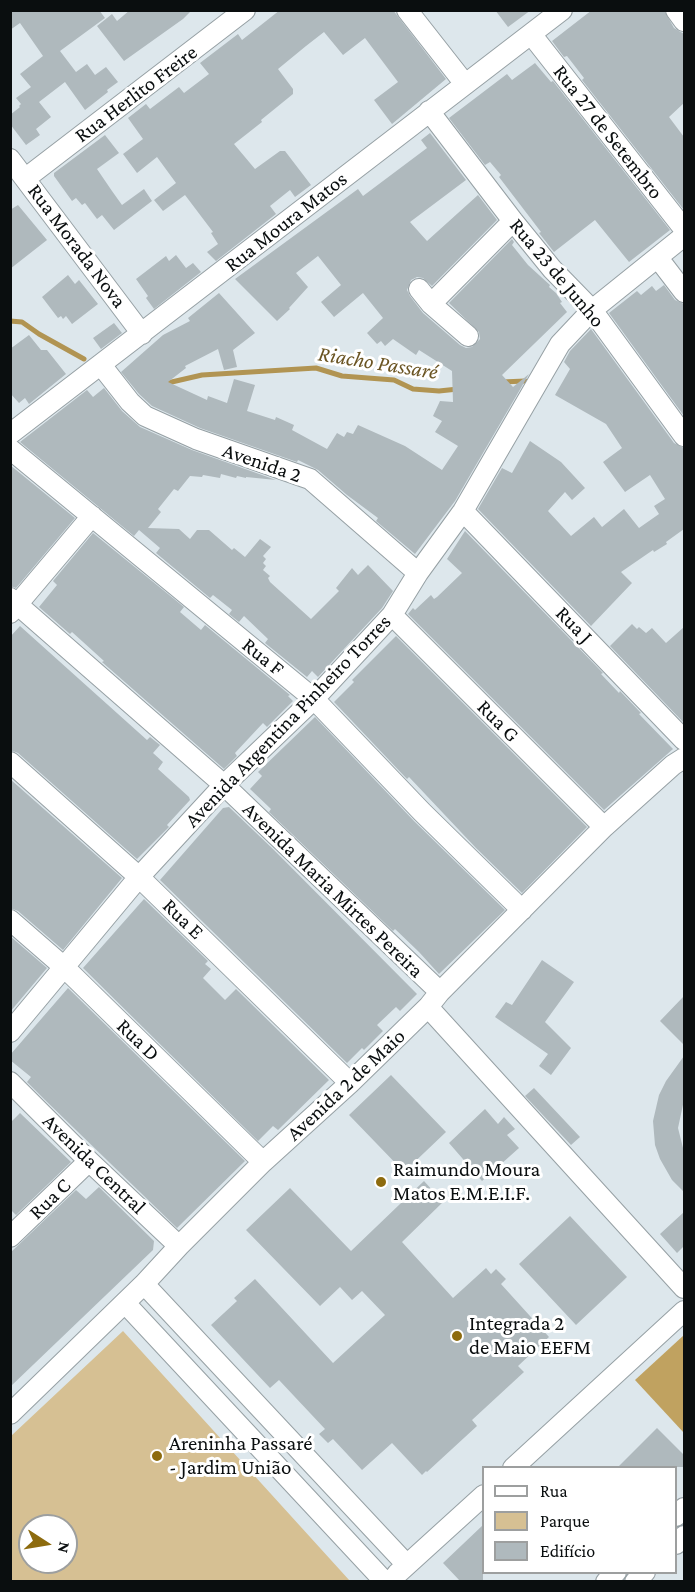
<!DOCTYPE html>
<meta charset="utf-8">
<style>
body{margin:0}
#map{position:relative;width:695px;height:1592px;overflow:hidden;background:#dde7ec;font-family:"Crimson Pro",serif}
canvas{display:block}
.frame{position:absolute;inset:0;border:12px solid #0a0e0f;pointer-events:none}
.legend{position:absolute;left:482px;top:1466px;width:195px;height:108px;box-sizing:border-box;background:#fff;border:2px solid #9d9f9f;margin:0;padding:8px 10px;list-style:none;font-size:18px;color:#0a0e0f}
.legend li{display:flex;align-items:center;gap:12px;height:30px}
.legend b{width:30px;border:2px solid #9d9f9f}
.north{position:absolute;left:18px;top:1514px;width:60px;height:60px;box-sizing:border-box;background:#fff;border:2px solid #9d9f9f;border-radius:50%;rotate:102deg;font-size:16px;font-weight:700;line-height:24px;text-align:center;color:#0a0e0f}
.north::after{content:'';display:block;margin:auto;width:21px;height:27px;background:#8d6b0e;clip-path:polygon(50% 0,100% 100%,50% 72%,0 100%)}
</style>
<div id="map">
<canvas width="695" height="1592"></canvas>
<div class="frame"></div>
<ul class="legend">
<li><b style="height:8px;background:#fff"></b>Rua</li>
<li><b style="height:16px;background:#d6c093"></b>Parque</li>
<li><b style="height:16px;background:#afb9bd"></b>Edifício</li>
</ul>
<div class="north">N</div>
</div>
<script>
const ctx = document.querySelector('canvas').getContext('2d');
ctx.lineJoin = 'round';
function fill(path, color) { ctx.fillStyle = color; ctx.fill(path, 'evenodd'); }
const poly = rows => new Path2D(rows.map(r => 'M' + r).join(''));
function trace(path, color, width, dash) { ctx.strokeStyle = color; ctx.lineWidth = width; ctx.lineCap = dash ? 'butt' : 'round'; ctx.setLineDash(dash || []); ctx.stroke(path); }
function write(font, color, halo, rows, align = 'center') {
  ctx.font = font + ' "Crimson Pro",serif'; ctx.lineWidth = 6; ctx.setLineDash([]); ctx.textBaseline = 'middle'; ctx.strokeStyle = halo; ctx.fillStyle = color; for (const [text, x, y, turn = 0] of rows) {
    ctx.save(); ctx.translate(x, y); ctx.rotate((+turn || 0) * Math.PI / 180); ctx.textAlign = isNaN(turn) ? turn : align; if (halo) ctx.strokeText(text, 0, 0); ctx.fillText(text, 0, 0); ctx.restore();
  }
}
fill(poly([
 [123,1331,350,1581,11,1581,11,1436],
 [30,1526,66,1526,66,1562,30,1562]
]), '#d6c093');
fill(poly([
 [684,1335,684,1433,635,1380]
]), '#c0a260');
trace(poly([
 [10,321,22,322,39,334,84,359],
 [502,382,525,381],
 [163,384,202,375,316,368,342,376,394,380,413,389,439,391,458,389]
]), '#b19452', 5);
fill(poly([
 [10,10,99,10,105,18,60,51,76,72,87,64,95,75,106,67,118,82,107,90,108,92,85,110,65,82,39,102,51,117,36,129,40,135,26,145,10,124,10,115,20,107,19,106,21,104,16,98,31,87,20,74,43,56,20,23,10,30],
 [130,10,192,10,183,19,124,61,97,26,112,14,117,21],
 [280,10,393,10,446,79,392,124,374,100,398,82,365,38,343,55,324,32,306,46,278,69,293,89,293,94,261,120,262,122,234,144,255,169,280,151,285,151,311,185,295,197,290,190,270,206,276,214,216,261,207,252,218,244,211,233,213,232,185,195,163,211,154,200,176,183,157,157,137,173,123,154,143,139,128,118,146,104,150,109,179,87,184,93,209,74,200,63,238,34,242,40],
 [495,10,531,10,508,27],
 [592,10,664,10,674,28,684,34,684,103,669,117,684,137,684,210,582,80,584,78,567,56,564,57,552,41],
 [535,63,551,82,553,81,670,230,629,262,595,220,554,252,539,233,541,232,499,177,501,175,490,162,485,165,449,118,507,74,512,80],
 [430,133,466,180,410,222,427,241,478,195,497,220,432,286,423,278,417,277,411,280,407,290,410,296,423,313,460,345,466,348,472,347,480,339,479,332,449,303,512,239,514,242,512,245,528,265,550,285,549,287,556,293,562,302,560,303,567,312,502,375,513,387,529,374,455,501,415,554,376,521,378,518,347,495,318,470,298,460,297,462,200,428,152,406,139,394,121,372,163,335,190,321,188,318,219,293,255,333,233,350,237,367,224,370,218,349,185,366,186,368,168,382,207,400,208,396,227,403,234,379,255,385,247,411,275,420,276,417,294,425,292,430,327,449,337,433,344,437,347,432,353,434,358,425,405,446,442,470,458,446,435,432,442,421,433,416,440,401,453,402,452,371,419,350,416,355,393,339,385,346,381,341,377,344,367,333,383,318,363,293,334,317,321,302,341,285,318,256,296,273,308,287,289,308,290,309,277,321,235,279,358,189,363,196,427,148,421,140],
 [105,135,119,153,97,169,112,191,122,205,144,189,152,201,114,230,102,215,97,219,85,203,82,205,76,198,72,201,54,176,54,173],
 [18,205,47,240,10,269,10,210],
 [176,255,186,268,193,263,201,272,154,309,146,298,148,296,136,279,166,256,169,261],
 [68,275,75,284,79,280,98,304,72,324,66,316,63,319,61,316,58,318,42,297],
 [664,285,675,300,684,304,684,416,609,313,637,291,641,295,652,286,656,291],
 [114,323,122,333,101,349,93,338],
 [591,329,674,443,684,448,684,529,666,542,667,544,654,552,653,550,621,572,632,583,591,626,478,509,502,468,512,473,530,441,561,462,585,488,572,500,565,492,548,511,571,536,594,517,602,527,624,509,639,528,659,514,654,506,665,499,650,475,625,492,603,462,622,448,606,424,555,395,570,369,564,362,570,351],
 [29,335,41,350,47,350,66,374,29,404,25,398,19,403,10,393,10,349],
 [104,388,122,411,140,427,192,450,276,480,246,477,246,478,237,476,236,478,221,474,220,478,203,475,202,477,190,476,178,491,174,489,158,509,161,512,148,528,179,529,190,539,197,530,209,530,232,550,234,548,245,557,260,539,271,547,263,556,266,559,263,563,266,566,263,570,270,576,268,578,270,582,311,619,339,591,336,588,352,568,358,575,368,565,393,591,382,608,318,677,312,671,307,677,265,643,268,639,244,616,239,622,229,614,232,610,213,595,210,598,156,553,160,548,139,530,134,536,20,442,87,390,93,397],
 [10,465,75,518,16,588,10,586],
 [465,531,603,673,601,674,619,693,620,691,641,713,639,714,673,749,604,810,408,614,413,608,415,610,431,595,434,599,437,597,462,573,447,559],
 [93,533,184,607,180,612,201,630,205,625,290,695,288,696,293,701,267,727,263,723,235,753,237,756,224,769,102,662,104,661,72,632,70,634,39,607,57,585,53,581],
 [632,624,637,629,639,627,646,633,652,628,666,643,684,627,684,723,610,646],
 [20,626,147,740,150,737,160,745,153,753,163,762,158,769,189,797,190,800,167,825,169,827,137,859,18,753,10,750,10,637],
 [396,636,587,827,522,893,476,848,409,777,407,779,334,702,354,682,352,680],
 [315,717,414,821,505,910,439,974,419,952,395,929,393,931,269,812,271,809,250,789,262,776,258,772],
 [10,779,122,878,63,950,18,911,10,908],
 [229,807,274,850,417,994,400,1011,396,1007,377,1025,383,1031,364,1050,362,1048,347,1063,160,880,223,808],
 [144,899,208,961,205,964,211,969,203,978,225,1000,236,989,329,1080,278,1130,273,1126,258,1141,83,968],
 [10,936,47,968,10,1012],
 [542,960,574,982,545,1022,571,1048,551,1075,539,1066,548,1054,495,1017,506,1002,512,1005],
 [68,988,245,1161,177,1228,45,1100,27,1082,31,1077,10,1060,10,1055],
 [684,996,684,1045,660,1021],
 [684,1056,684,1100,678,1128,684,1152,684,1192,672,1180,660,1159,655,1145,653,1121,659,1095,666,1081],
 [391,1075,446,1132,404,1172,349,1115],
 [534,1088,580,1137,571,1145,525,1096],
 [485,1109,498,1124,504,1117,515,1129,507,1135,519,1148,482,1181,449,1143],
 [20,1113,71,1162,16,1215,10,1209,10,1123],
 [424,1181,443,1202,402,1242,453,1298,486,1268,491,1274,496,1269,506,1279,501,1284,549,1337,518,1366,524,1372,472,1420,477,1426,427,1472,426,1471,422,1475,392,1443,362,1470,333,1439,328,1443,319,1434,325,1429,279,1380,270,1388,211,1325,237,1301,234,1298,255,1279,333,1363,385,1315,362,1291,352,1300,340,1287,320,1306,246,1230,290,1188,351,1251],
 [99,1187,154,1241,153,1250,10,1387,10,1253,76,1190,86,1199],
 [684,1212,684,1246,677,1253,660,1234],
 [570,1216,627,1277,576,1325,519,1264],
 [657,1428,684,1455,684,1467,618,1467],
 [483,1525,483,1581,460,1581,443,1563]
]), '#afb9bd');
const minor = poly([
 [407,10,465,84],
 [676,10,684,21],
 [531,34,684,229],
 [429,111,513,221,552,269,592,310,684,436],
 [10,159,142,334],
 [26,178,245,10],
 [658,258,684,292],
 [419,289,431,304,468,336],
 [431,304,513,221],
 [101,365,130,402,145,416,196,439,310,479,418,573],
 [10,434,562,10],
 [10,449,314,699,422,812,522,910],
 [463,511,684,740],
 [10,598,224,785,440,992],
 [10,613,92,516],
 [392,615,604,827],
 [10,762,139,877,350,1083],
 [10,920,64,967,263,1162],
 [428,1007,684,1288],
 [10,1032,139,877,224,785,314,699,392,615,418,573,463,511,560,344,592,310,684,236],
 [10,1082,89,1161,179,1246],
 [10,1237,89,1161],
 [144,1284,407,1565],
 [125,1303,385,1582],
 [10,1414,144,1284,179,1246,263,1162,350,1083,428,1007,440,992,604,827,673,765,684,758],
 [513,1468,684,1311],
 [676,1516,684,1508],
 [676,1544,684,1536],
 [397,1574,484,1495],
 [606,1582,616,1572],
 [635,1582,645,1572]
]);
trace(minor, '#96a0a4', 22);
trace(minor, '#fff', 20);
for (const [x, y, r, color] of [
 [381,1182,6,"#8d6b0e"],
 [457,1336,6,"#8d6b0e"],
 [157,1456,6,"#8d6b0e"]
]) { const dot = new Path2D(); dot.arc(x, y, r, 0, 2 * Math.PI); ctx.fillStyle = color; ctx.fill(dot); trace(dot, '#fff', 2); }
write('21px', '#0a0e0f', '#fff', [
 ["Rua Herlito Freire",136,94,-37],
 ["Rua 27 de Setembro",608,132,52],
 ["Rua Moura Matos",286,222,-38],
 ["Rua Morada Nova",77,246,53],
 ["Rua 23 de Junho",557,273,50],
 ["Avenida 2",262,463,19],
 ["Rua J",574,625,46],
 ["Rua F",263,657,39],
 ["Avenida Argentina Pinheiro Torres",288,721,-46],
 ["Rua G",498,721,45],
 ["Avenida Maria Mirtes Pereira",333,890,44],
 ["Rua E",183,919,44],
 ["Rua D",138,1040,44],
 ["Avenida 2 de Maio",346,1085,-43],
 ["Avenida Central",94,1164,44],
 ["Rua C",50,1199,-44]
]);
write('21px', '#0a0e0f', '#fff', [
 ["Raimundo Moura",393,1170],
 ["Matos E.M.E.I.F.",393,1194],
 ["Integrada 2",469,1324],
 ["de Maio EEFM",469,1348],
 ["Areninha Passaré",169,1444],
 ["- Jardim União",169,1468]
], 'left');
write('italic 22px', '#6a5422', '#fff', [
 ["Riacho Passaré",378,363,9]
]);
</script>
